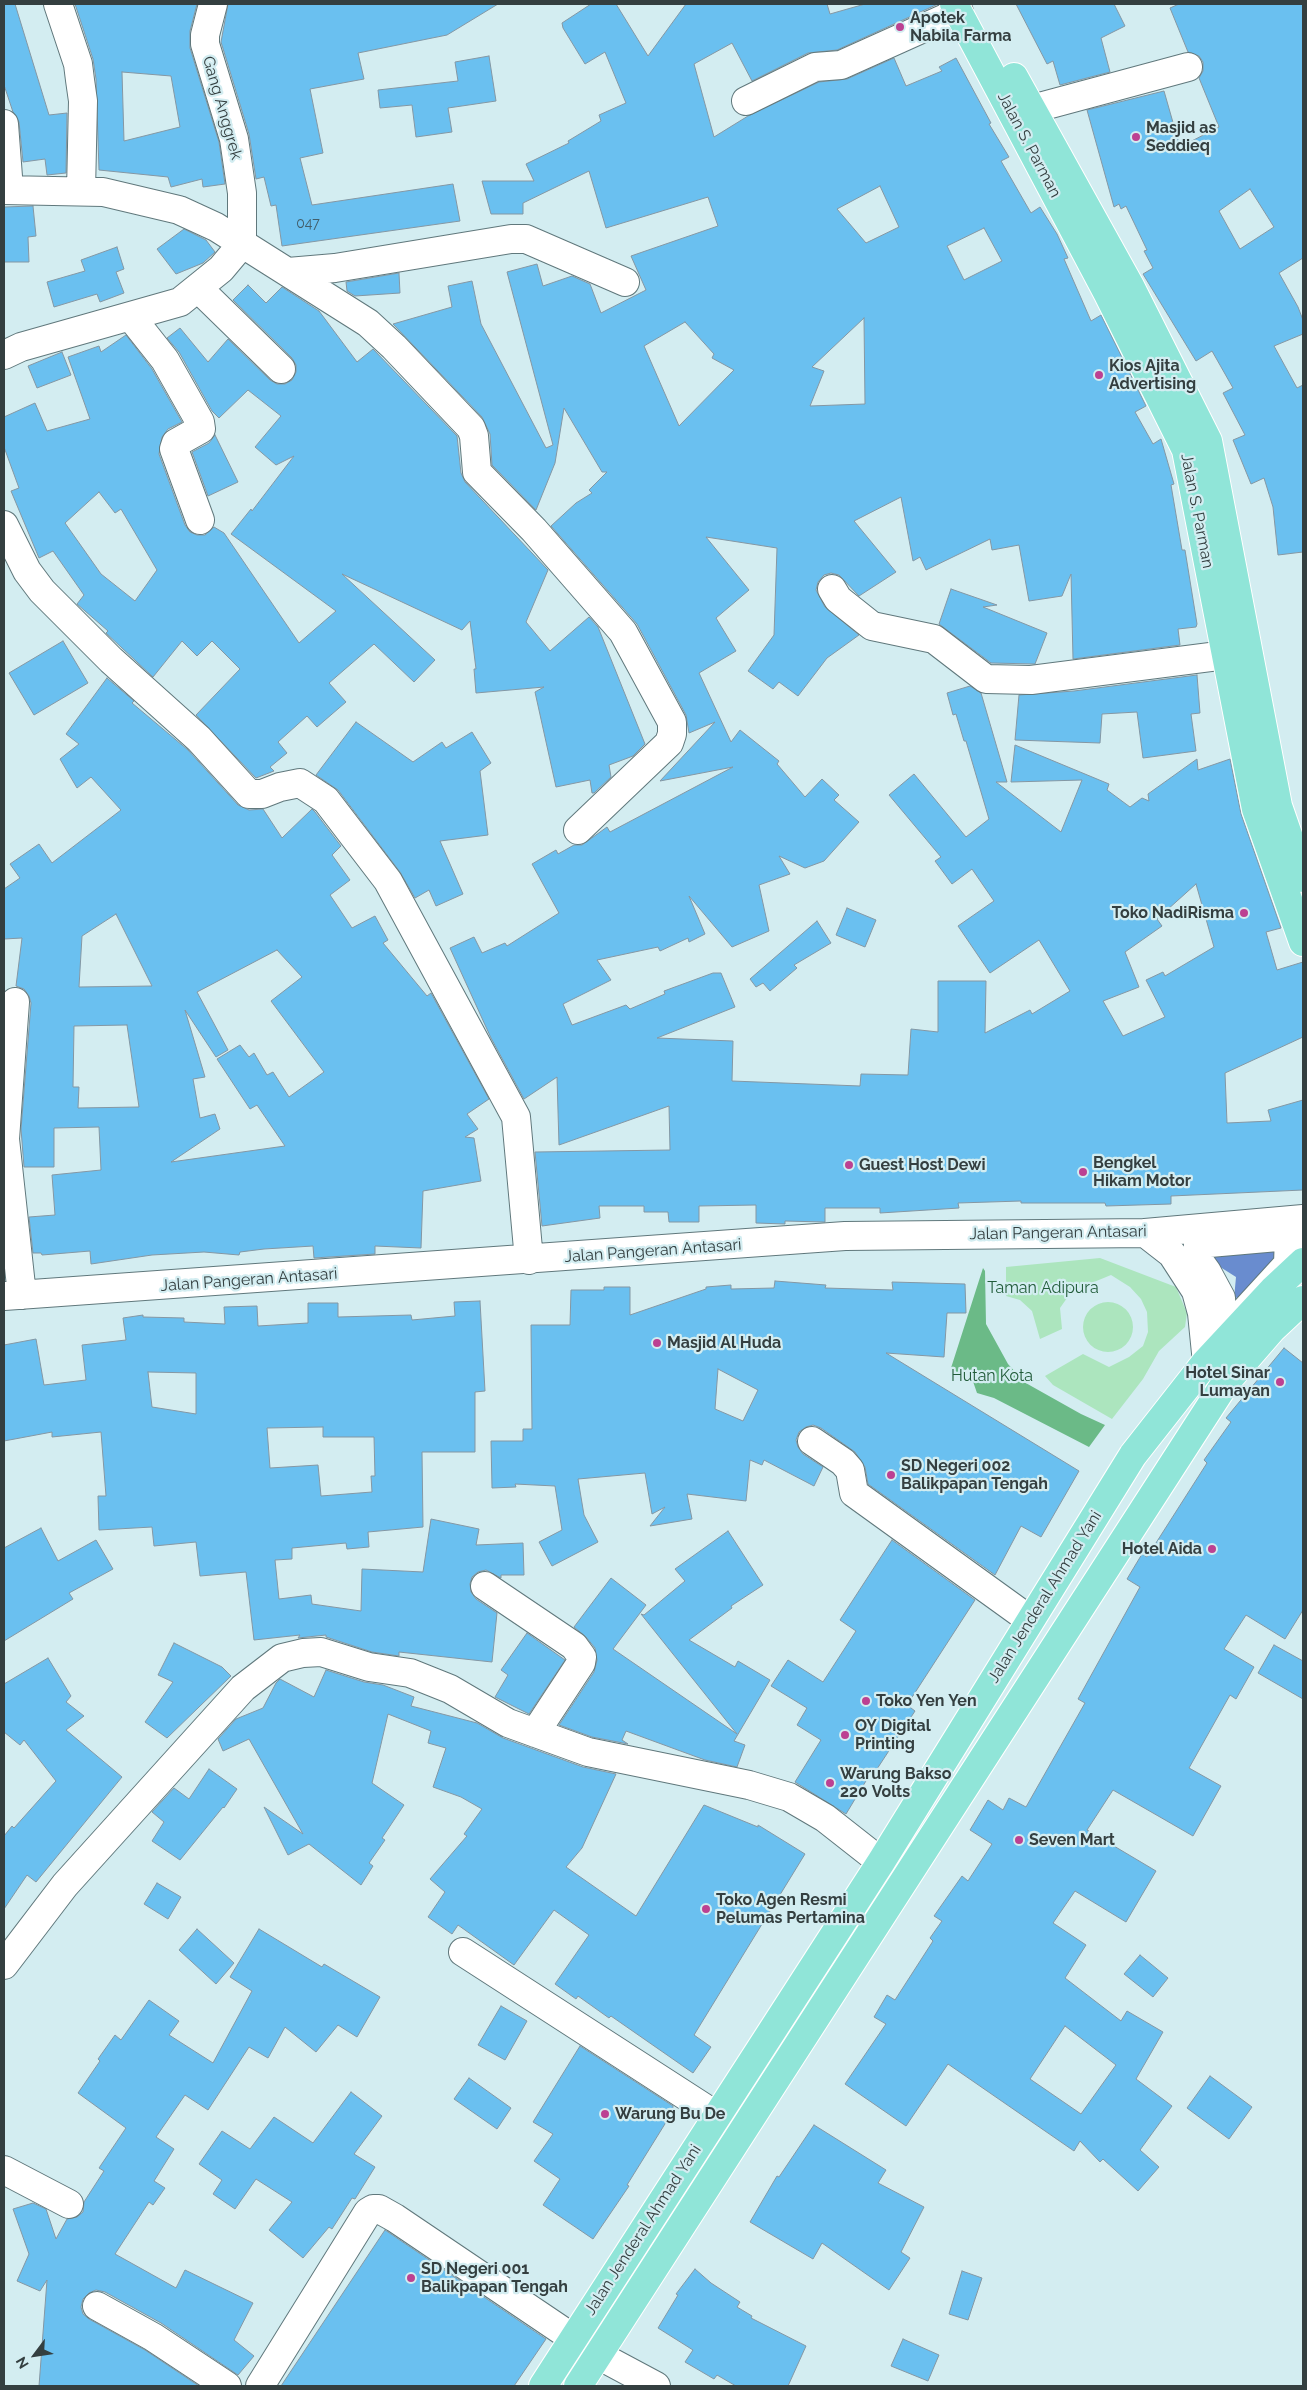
<!DOCTYPE html>
<style>
body{margin:0}
#map{position:relative;width:1307px;height:2390px;overflow:hidden;background:#d3edf1;font-family:Raleway,sans-serif}
canvas{display:block}
.frame{position:absolute;inset:0;border:5px solid #343f40;pointer-events:none}
.north{position:absolute;left:10px;top:2330px;width:50px;height:50px;-webkit-text-stroke:4px #d3edf1;paint-order:stroke;rotate:239deg;font-size:14px;font-weight:700;line-height:20px;text-align:center;color:#343f40}
.north::after{content:'';display:block;margin:auto;width:18px;height:22px;background:#343f40;clip-path:polygon(50% 0,100% 100%,50% 72%,0 100%)}
</style>
<div id="map">
<canvas width="1307" height="2390"></canvas>
<div class="frame"></div>
<div class="north">N</div>
</div>
<script>
const ctx = document.querySelector('canvas').getContext('2d');
ctx.lineJoin = 'round';
function fill(path, color) { ctx.fillStyle = color; ctx.fill(path, 'evenodd'); }
const poly = rows => new Path2D(rows.map(r => 'M' + r).join(''));
function trace(path, color, width, dash) { ctx.strokeStyle = color; ctx.lineWidth = width; ctx.lineCap = dash ? 'butt' : 'round'; ctx.setLineDash(dash || []); ctx.stroke(path); }
function write(font, color, halo, rows, align = 'center') {
  ctx.font = font + ' Raleway,sans-serif'; ctx.lineWidth = 4.5; ctx.setLineDash([]); ctx.textBaseline = 'middle'; ctx.strokeStyle = halo; ctx.fillStyle = color; for (const [text, x, y, turn = 0] of rows) {
    ctx.save(); ctx.translate(x, y); ctx.rotate((+turn || 0) * Math.PI / 180); ctx.textAlign = isNaN(turn) ? turn : align; if (halo) ctx.strokeText(text, 0, 0); ctx.fillText(text, 0, 0); ctx.restore();
  }
}
fill(poly([
 [1100,1258,1176,1287,1187,1313,1185,1327,1159,1351,1143,1379,1112,1419,1053,1385,1045,1376,1083,1354,1109,1367,1129,1357,1143,1346,1148,1332,1147,1312,1141,1299,1130,1287,1111,1275,1072,1291,1060,1308,1062,1329,1040,1339,1032,1311,1020,1300,1006,1296,1006,1267],
 '1083 1327a25 25 0 1 1 50 0a25 25 0 1 1-50 0Z'
]), '#ace5be');
fill(poly([
 [983,1268,985,1271,986,1324,1008,1364,1024,1382,1081,1414,1105,1425,1089,1447,994,1398,977,1393,968,1367,962,1376,951,1368]
]), '#6bba87');
fill(poly([
 [1283,1242,1283,1257,1242,1295,1234,1299,1236,1277,1217,1265,1204,1249]
]), '#698ccf');
const building = poly([
 [4,4,15,4,49,115,67,113,66,173,47,175,45,159,23,162,19,122,13,112,4,85,4,4],
 [75,4,197,4,190,31,190,48,219,142,225,184,203,187,202,179,171,187,168,177,99,170,96,79,93,59,75,4],
 [122,72,171,76,180,127,124,141,122,72],
 [228,4,498,4,447,35,358,53,364,79,310,89,323,153,300,158,312,205,453,184,460,221,282,246,276,205,271,206,264,177,256,179,249,134,221,42,228,4],
 [591,4,616,4,648,56,686,4,827,4,830,14,865,4,938,4,837,50,808,53,752,81,732,43,694,64,714,137,748,116,819,82,847,79,894,58,906,86,942,71,939,67,956,58,991,123,989,124,1009,157,1001,161,1031,213,1040,207,1057,234,1068,258,1064,259,1091,321,1101,315,1102,317,1146,406,1135,412,1153,444,1161,439,1174,484,1171,485,1182,550,1185,550,1197,624,1196,627,1178,629,1180,645,1073,659,1071,574,1062,596,1029,601,1019,545,992,550,990,539,926,570,920,557,913,561,901,497,854,521,896,572,859,596,839,575,831,573,824,575,818,582,816,590,825,607,859,635,827,658,798,696,779,682,773,689,748,671,774,635,777,548,706,537,749,590,716,618,736,651,699,673,731,742,740,730,779,761,777,764,805,797,822,779,839,795,834,800,859,822,824,861,805,868,779,856,790,874,759,885,769,931,732,947,689,896,705,934,689,942,688,938,660,951,658,947,597,960,611,980,563,1004,572,1025,626,1005,630,1009,665,994,664,991,713,973,721,973,735,1007,657,1038,733,1041,732,1081,860,1086,861,1074,908,1075,911,1029,938,1032,938,981,986,981,985,1033,1030,1010,1032,1014,1070,991,1039,940,990,973,958,926,994,901,972,869,952,884,935,861,941,857,889,795,914,774,966,837,989,819,966,741,964,741,956,714,953,715,947,693,970,686,981,693,1007,782,996,782,1061,832,1082,780,1011,782,1015,745,1109,784,1107,790,1130,807,1142,798,1149,801,1148,794,1197,759,1198,770,1230,759,1241,814,1281,928,1266,932,1277,970,1303,962,1303,1037,1225,1073,1227,1123,1271,1121,1268,1110,1303,1100,1303,1190,1171,1196,1171,1204,1106,1206,1105,1203,1021,1203,1021,1201,958,1203,959,1208,880,1213,880,1208,825,1208,825,1222,785,1221,785,1224,756,1223,756,1205,699,1206,699,1222,669,1222,668,1212,644,1212,644,1206,599,1206,600,1218,542,1226,535,1152,670,1150,669,1106,559,1145,557,1077,524,1099,491,1038,450,948,474,937,482,953,505,943,507,946,559,913,532,864,556,850,558,854,574,845,582,845,607,827,610,832,733,767,660,781,715,722,689,733,686,715,637,624,551,526,576,503,592,493,589,490,607,472,602,472,564,408,555,463,536,510,492,465,490,434,482,417,393,324,452,307,448,286,472,281,481,324,546,448,553,445,507,272,537,264,543,286,572,276,590,284,601,313,646,290,631,256,718,226,708,197,606,228,589,171,523,203,523,214,491,214,482,181,534,181,526,164,569,143,568,141,601,121,599,115,626,103,605,52,585,64,563,28,562,23,591,4],
 [880,186,899,227,866,243,837,209,880,186],
 [984,228,1002,261,964,280,947,246,984,228],
 [864,318,865,404,810,406,824,371,812,367,864,318],
 [685,322,714,354,712,358,734,370,679,426,644,346,685,322],
 [1196,884,1214,947,1165,976,1163,972,1146,980,1165,1017,1123,1036,1103,1001,1139,987,1125,952,1162,926,1157,919,1196,884],
 [1016,4,1114,4,1125,26,1101,38,1110,72,1060,85,1053,61,1047,64,1016,4],
 [1179,4,1303,4,1303,258,1279,273,1298,307,1303,320,1303,334,1274,346,1297,388,1303,385,1303,552,1278,555,1273,507,1264,478,1251,484,1233,440,1245,435,1223,393,1233,388,1212,351,1196,361,1143,274,1153,268,1144,251,1147,250,1126,206,1121,209,1119,204,1114,207,1087,110,1164,91,1180,147,1219,127,1199,78,1203,71,1203,62,1199,56,1188,52,1170,8,1179,4],
 [1250,189,1274,227,1240,249,1219,211,1250,189],
 [489,56,496,101,448,108,452,132,416,137,412,105,380,108,378,90,458,81,455,62,489,56],
 [33,206,36,236,28,237,29,262,4,262,4,207,33,206],
 [184,229,206,240,215,252,203,263,176,274,157,249,184,229],
 [117,247,124,269,116,272,124,293,100,302,97,294,54,307,47,282,85,271,81,260,117,247],
 [399,273,400,293,355,296,347,291,346,282,399,273],
 [248,285,266,303,282,287,319,311,357,362,373,349,457,436,461,473,465,482,548,570,526,622,550,651,589,617,598,627,645,744,633,756,609,765,611,777,594,793,592,793,590,780,556,787,535,692,544,687,476,693,474,669,476,669,470,621,462,630,342,574,435,660,414,682,374,644,329,683,346,702,317,727,307,716,278,742,287,753,270,767,274,771,256,778,196,715,240,669,212,641,197,656,182,641,153,677,106,633,108,631,77,604,84,595,53,551,39,558,11,491,19,488,4,447,4,417,35,403,47,431,90,419,68,357,99,346,101,352,126,335,152,369,182,422,168,429,162,437,159,454,185,525,190,532,197,535,205,535,214,527,224,533,299,643,336,611,231,534,251,509,252,511,294,456,276,465,255,447,281,416,248,390,219,418,212,411,179,352,167,338,180,328,208,362,228,339,270,380,277,384,285,384,292,380,296,372,296,365,292,358,233,300,248,285],
 [99,492,115,513,121,509,157,570,135,601,101,574,65,523,99,492],
 [62,352,71,375,37,388,28,366,62,352],
 [215,435,238,482,208,496,192,452,209,443,215,435],
 [951,589,997,605,983,607,1047,633,1035,664,991,663,939,624,951,589],
 [63,641,88,683,34,715,9,673,63,641],
 [1197,675,1200,713,1191,714,1196,751,1143,758,1137,712,1102,714,1100,743,1015,740,1019,695,1074,691,1197,675],
 [107,678,134,701,132,703,188,750,238,805,249,810,263,809,282,838,312,809,315,812,341,846,332,855,350,880,330,895,352,928,375,916,388,940,383,943,427,996,431,993,489,1099,467,1114,478,1129,465,1137,474,1138,481,1181,423,1191,421,1248,375,1246,375,1254,314,1258,313,1246,264,1249,240,1252,239,1255,204,1252,152,1255,91,1264,90,1251,42,1255,41,1253,33,1253,29,1217,55,1215,52,1175,101,1170,99,1127,54,1128,54,1167,24,1167,21,1129,31,1003,29,996,24,989,16,986,22,938,4,939,4,889,20,878,10,864,39,844,52,863,121,810,91,777,77,788,60,759,79,744,66,734,107,678],
 [116,914,152,986,79,987,82,936,116,914],
 [277,950,302,977,271,1001,324,1072,289,1097,273,1072,267,1075,254,1053,249,1057,240,1045,217,1059,250,1109,257,1105,285,1146,171,1162,220,1129,215,1114,200,1118,193,1079,205,1077,185,1010,216,1057,228,1050,197,992,277,950],
 [127,1025,139,1107,78,1108,79,1087,73,1087,74,1026,127,1025],
 [356,722,413,762,442,742,446,748,472,732,491,763,480,771,488,835,440,841,463,894,436,906,429,890,415,898,400,872,338,790,316,775,356,722],
 [847,908,876,920,865,947,836,935,847,908],
 [817,921,831,943,794,965,797,968,770,991,763,983,756,987,750,979,817,921],
 [775,1281,826,1285,825,1288,893,1290,892,1282,965,1284,966,1313,947,1313,944,1357,886,1353,1079,1471,1041,1537,1021,1526,995,1575,868,1484,865,1467,855,1452,821,1428,813,1425,806,1427,799,1432,796,1440,798,1447,803,1454,823,1467,814,1486,764,1460,762,1465,750,1460,746,1501,687,1494,692,1519,650,1526,665,1507,652,1514,645,1473,578,1479,584,1515,598,1542,552,1566,539,1542,562,1530,555,1486,515,1484,516,1487,492,1488,491,1441,523,1441,523,1429,532,1429,531,1325,570,1325,571,1290,604,1290,604,1287,630,1287,630,1315,706,1289,706,1287,731,1285,731,1289,774,1288,775,1281],
 [718,1369,758,1390,743,1421,715,1409,718,1369],
 [480,1301,485,1391,475,1392,475,1452,422,1452,423,1527,368,1532,369,1547,347,1549,346,1543,292,1548,292,1559,275,1560,279,1599,311,1595,312,1604,361,1611,362,1569,423,1572,431,1519,479,1529,476,1545,523,1543,524,1575,501,1575,501,1578,486,1570,478,1572,472,1577,470,1584,471,1592,476,1599,497,1613,492,1662,399,1652,399,1656,372,1652,326,1637,326,1635,298,1638,300,1635,254,1640,246,1572,200,1576,196,1542,154,1546,152,1527,99,1530,98,1496,106,1496,101,1432,52,1437,52,1432,4,1441,4,1345,36,1339,44,1385,86,1380,82,1345,126,1340,123,1318,143,1315,143,1317,184,1318,184,1322,225,1324,224,1307,257,1306,258,1326,308,1323,308,1303,338,1303,338,1317,411,1315,412,1320,455,1316,454,1302,480,1301],
 [148,1372,196,1373,196,1414,152,1407,148,1372],
 [323,1427,323,1437,374,1437,375,1476,371,1476,372,1492,321,1496,318,1465,270,1468,267,1428,323,1427],
 [1284,1348,1303,1363,1303,1610,1285,1639,1246,1615,1224,1649,1254,1667,1236,1699,1230,1695,1189,1768,1221,1786,1193,1836,1113,1790,1087,1830,1156,1871,1126,1922,1075,1891,1053,1923,1086,1945,1065,1978,1121,2021,1127,2011,1163,2032,1136,2079,1172,2106,1140,2150,1159,2167,1138,2191,1103,2159,1100,2162,1080,2141,1074,2151,948,2064,906,2126,845,2084,886,2024,874,2017,887,1995,895,2000,933,1941,930,1938,942,1921,934,1916,962,1876,968,1881,992,1844,970,1830,988,1800,1003,1810,1009,1798,1026,1807,1085,1703,1078,1699,1140,1587,1127,1579,1142,1554,1147,1557,1207,1463,1204,1460,1231,1422,1226,1418,1284,1348],
 [1065,2026,1116,2065,1081,2114,1030,2079,1065,2026],
 [41,1528,58,1561,96,1540,113,1569,69,1593,73,1599,4,1641,4,1548,41,1528],
 [728,1531,763,1585,731,1606,732,1608,689,1640,735,1667,738,1661,770,1680,734,1741,745,1745,737,1767,705,1760,626,1731,622,1740,628,1744,592,1737,559,1725,594,1672,597,1660,595,1648,586,1637,574,1627,611,1578,646,1605,613,1649,737,1734,641,1614,644,1615,685,1581,675,1569,728,1531],
 [892,1540,975,1600,907,1705,915,1711,875,1772,872,1771,846,1814,795,1782,821,1740,797,1725,807,1708,771,1686,788,1660,823,1682,856,1631,840,1620,892,1540],
 [527,1633,565,1660,529,1714,495,1697,508,1675,501,1670,527,1633],
 [174,1643,222,1667,231,1676,167,1738,145,1722,173,1682,158,1675,174,1643],
 [1274,1645,1303,1661,1303,1699,1258,1673,1274,1645],
 [48,1658,71,1696,66,1702,84,1716,66,1730,122,1777,36,1882,27,1875,4,1909,4,1836,12,1826,14,1828,56,1781,24,1740,20,1745,4,1732,4,1684,48,1658],
 [326,1670,364,1682,383,1685,414,1697,411,1706,477,1723,503,1738,583,1767,616,1774,582,1848,566,1867,636,1916,704,1805,758,1827,758,1825,805,1854,694,2035,711,2047,693,2073,611,2016,609,2018,578,1996,576,1999,555,1984,589,1935,554,1910,514,1965,458,1925,452,1934,428,1917,445,1892,430,1879,467,1836,464,1834,482,1809,461,1797,433,1787,446,1748,428,1743,431,1731,388,1714,372,1783,404,1805,382,1838,385,1840,369,1863,373,1866,361,1885,309,1844,288,1855,264,1807,303,1834,249,1739,223,1751,218,1739,236,1719,263,1708,276,1683,280,1679,314,1697,326,1670],
 [209,1769,237,1789,224,1808,223,1807,180,1860,152,1841,164,1822,152,1812,174,1788,189,1799,209,1769],
 [157,1883,181,1897,168,1919,144,1904,157,1883],
 [197,1929,234,1963,216,1984,179,1950,197,1929],
 [259,1929,322,1967,324,1964,380,1997,357,2037,338,2025,316,2052,285,2027,268,2058,249,2047,208,2110,185,2095,156,2137,174,2149,154,2181,165,2188,153,2205,149,2202,115,2254,176,2288,185,2270,253,2303,234,2340,254,2356,238,2375,161,2323,105,2292,96,2290,89,2293,83,2299,81,2307,83,2314,89,2319,145,2350,199,2386,39,2386,47,2280,40,2291,17,2281,29,2254,13,2209,33,2203,46,2209,56,2239,67,2219,77,2217,83,2212,84,2202,104,2171,99,2168,126,2128,78,2093,100,2061,98,2059,115,2035,121,2040,149,2000,179,2021,169,2035,213,2063,252,1991,230,1977,259,1929],
 [1140,1955,1168,1978,1153,1997,1124,1974,1140,1955],
 [501,2006,527,2021,505,2060,478,2045,501,2006],
 [580,2046,673,2106,673,2111,627,2185,629,2186,593,2239,543,2205,560,2179,534,2161,553,2134,533,2122,580,2046],
 [1210,2076,1252,2107,1229,2139,1187,2108,1210,2076],
 [469,2078,511,2108,497,2129,454,2099,469,2078],
 [351,2092,382,2116,354,2154,375,2167,355,2199,352,2198,332,2229,329,2227,303,2258,269,2230,292,2202,256,2179,235,2209,213,2194,222,2180,199,2164,222,2131,250,2149,274,2117,313,2143,351,2092],
 [814,2125,886,2170,878,2183,924,2207,901,2252,910,2258,889,2290,822,2243,813,2259,750,2222,777,2176,779,2177,814,2125],
 [385,2230,546,2339,514,2386,281,2386,385,2230],
 [695,2269,711,2283,740,2302,737,2307,752,2316,751,2318,806,2346,788,2386,736,2386,717,2375,714,2379,685,2362,693,2350,658,2328,678,2295,676,2294,695,2269],
 [962,2271,982,2278,968,2320,949,2314,962,2271],
 [903,2339,939,2355,928,2381,891,2366,903,2339]
]);
fill(building, '#6ac0f0');
trace(building, '#8497a3', 1);
const minor = poly([
 [58,4,78,64,80,80,83,101,81,191],
 [213,4,205,35,205,44,234,139,242,193,242,244],
 [746,101,815,67,841,65,959,12],
 [1032,109,1188,67],
 [4,124,9,190],
 [4,190,103,192,179,210,216,227,368,323,394,347,471,428,474,436,477,472,534,530,623,632,672,722,672,734,669,743,578,830],
 [288,272,335,268,511,239,526,239,625,282],
 [199,289,281,369],
 [131,317,165,360,200,422,201,429,176,443,174,449,200,520],
 [4,355,21,347,180,302,221,269,242,244],
 [4,525,27,571,42,591,111,660,199,739,249,794,262,794,280,787,300,783,326,800,388,881,516,1117,529,1260],
 [832,589,838,599,872,626,934,639,986,679,1031,680,1226,655],
 [15,1002,5,1139,22,1295],
 [1145,1233,1172,1254,1196,1291,1202,1313,1206,1353],
 [1289,1236,1288,1264,1223,1335,1221,1298,1207,1272,1197,1258,1198,1244,1289,1236],
 [4,1296,845,1236,1145,1233,1303,1219],
 [812,1441,843,1462,850,1470,854,1493,1030,1620],
 [485,1586,574,1646,582,1657,581,1663,535,1733],
 [463,1952,717,2116],
 [4,1965,65,1885,243,1688,282,1658,303,1653,321,1652,369,1667,410,1673,450,1689,508,1723,588,1752,749,1785,789,1797,825,1818,881,1862],
 [4,2170,69,2204],
 [97,2306,153,2337,227,2386],
 [260,2386,368,2212,373,2209,379,2209,395,2218,598,2355,656,2386]
]);
const major = poly([
 [954,4,1108,294,1186,450,1256,809,1303,942],
 [1014,77,1130,286,1208,441,1278,806,1303,878],
 [543,2386,881,1862,1133,1455,1206,1362,1273,1290,1303,1262],
 [578,2386,1226,1382,1272,1329,1303,1300]
]);
trace(minor, '#60787c', 30);
trace(major, '#fff', 30);
trace(minor, '#fff', 28);
trace(major, '#90e5d8', 28);
for (const [x, y, r, color] of [
 [900,27,5,"#bc4192"],
 [1136,137,5,"#bc4192"],
 [1099,375,5,"#bc4192"],
 [1244,913,5,"#bc4192"],
 [849,1165,5,"#bc4192"],
 [1083,1172,5,"#bc4192"],
 [657,1343,5,"#bc4192"],
 [1280,1382,5,"#bc4192"],
 [891,1475,5,"#bc4192"],
 [1212,1549,5,"#bc4192"],
 [866,1701,5,"#bc4192"],
 [845,1735,5,"#bc4192"],
 [830,1783,5,"#bc4192"],
 [1019,1840,5,"#bc4192"],
 [706,1909,5,"#bc4192"],
 [605,2114,5,"#bc4192"],
 [411,2278,5,"#bc4192"]
]) { const dot = new Path2D(); dot.arc(x, y, r, 0, 2 * Math.PI); ctx.fillStyle = color; ctx.fill(dot); trace(dot, '#d3edf1', 2); }
write('14px', '#425f6c', null, [
 ["047",308,224]
]);
write('bold 16px', '#343f40', '#d3edf1', [
 ["Apotek",910,18],
 ["Nabila Farma",910,36],
 ["Masjid as",1146,128],
 ["Seddieq",1146,146],
 ["Kios Ajita",1109,366],
 ["Advertising",1109,384],
 ["Toko NadiRisma",1234,913,"right"],
 ["Bengkel",1093,1163],
 ["Hikam Motor",1093,1181],
 ["Guest Host Dewi",859,1165],
 ["Masjid Al Huda",667,1343],
 ["Hotel Sinar",1270,1373,"right"],
 ["Lumayan",1270,1391,"right"],
 ["SD Negeri 002",901,1466],
 ["Balikpapan Tengah",901,1484],
 ["Hotel Aida",1202,1549,"right"],
 ["Toko Yen Yen",876,1701],
 ["OY Digital",855,1726],
 ["Printing",855,1744],
 ["Warung Bakso",840,1774],
 ["220 Volts",840,1792],
 ["Seven Mart",1029,1840],
 ["Toko Agen Resmi",716,1900],
 ["Pelumas Pertamina",716,1918],
 ["Warung Bu De",615,2114],
 ["SD Negeri 001",421,2269],
 ["Balikpapan Tengah",421,2287]
], 'left');
write('16px', '#343f40', '#d3edf1', [
 ["Gang Anggrek",222,108,74],
 ["Jalan S. Parman",1029,145,62],
 ["Jalan S. Parman",1197,511,79],
 ["Jalan Pangeran Antasari",1058,1233,-1],
 ["Jalan Pangeran Antasari",653,1251,-4],
 ["Jalan Pangeran Antasari",249,1280,-4],
 ["Jalan Jenderal Ahmad Yani",1045,1597,-58],
 ["Jalan Jenderal Ahmad Yani",643,2230,-57]
]);
write('16px', '#215b39', '#d3edf1', [
 ["Taman Adipura",1043,1288],
 ["Hutan Kota",992,1376]
]);
</script>
